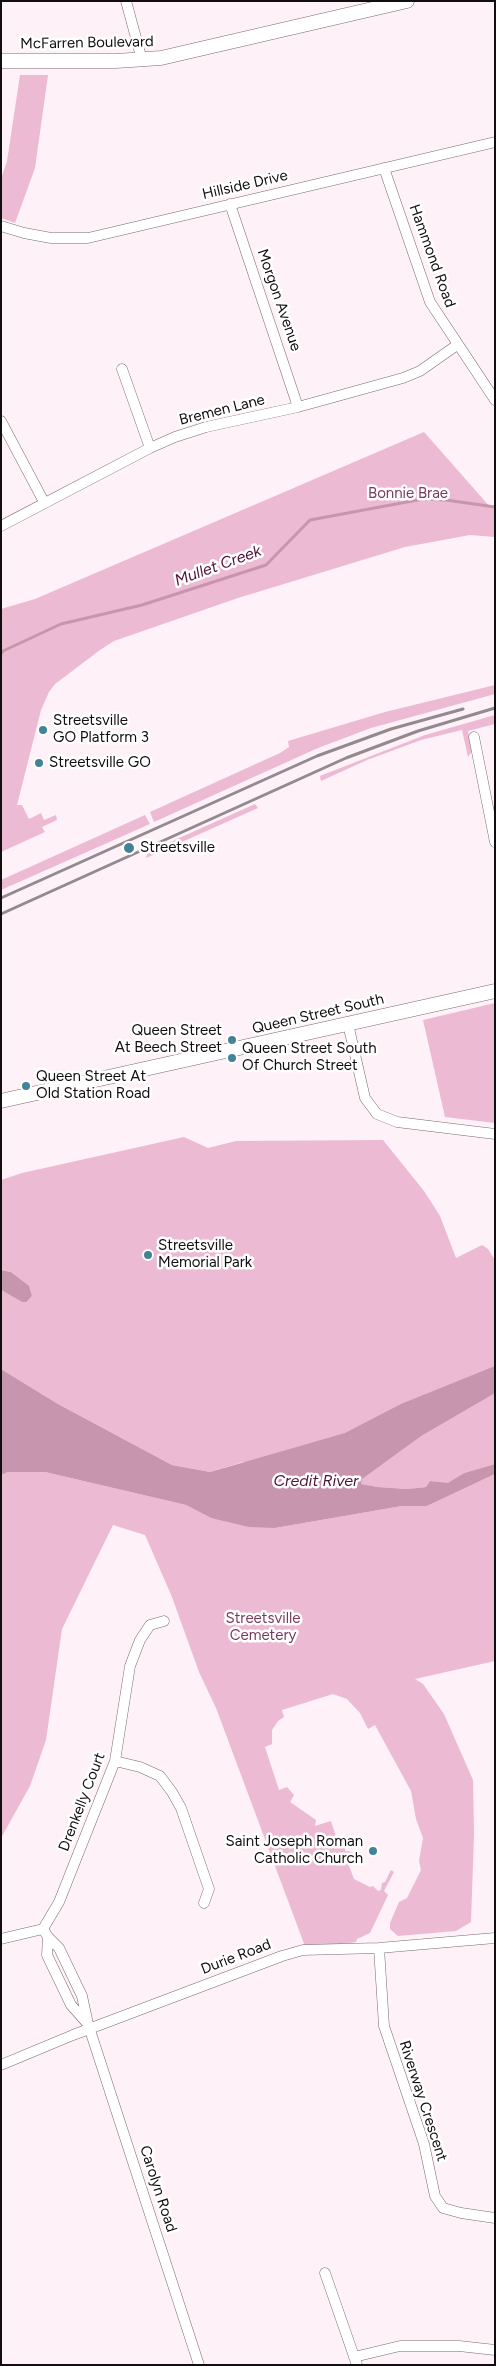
<!DOCTYPE html>
<style>
body{margin:0}
#map{position:relative;width:496px;height:2366px;overflow:hidden;background:#fef1f7;font-family:Figtree,sans-serif}
canvas{display:block}
.frame{position:absolute;inset:0;border:2px solid #120d0f;pointer-events:none}
</style>
<div id="map">
<canvas width="496" height="2366"></canvas>
<div class="frame"></div>
</div>
<script>
const ctx = document.querySelector('canvas').getContext('2d');
ctx.lineJoin = 'round';
function fill(path, color) { ctx.fillStyle = color; ctx.fill(path, 'evenodd'); }
const poly = rows => new Path2D(rows.map(r => 'M' + r).join(''));
function trace(path, color, width, dash) { ctx.strokeStyle = color; ctx.lineWidth = width; ctx.lineCap = dash ? 'butt' : 'round'; ctx.setLineDash(dash || []); ctx.stroke(path); }
function write(font, color, halo, rows, align = 'center') {
  ctx.font = font + ' Figtree,sans-serif'; ctx.lineWidth = 5; ctx.setLineDash([]); ctx.textBaseline = 'middle'; ctx.strokeStyle = halo; ctx.fillStyle = color; for (const [text, x, y, turn = 0] of rows) {
    ctx.save(); ctx.translate(x, y); ctx.rotate((+turn || 0) * Math.PI / 180); ctx.textAlign = isNaN(turn) ? turn : align; if (halo) ctx.strokeText(text, 0, 0); ctx.fillText(text, 0, 0); ctx.restore();
  }
}
fill(poly([
 [20,75,48,75,35,168,15,223,1,218,1,179,7,161],
 [424,432,491,508,495,508,495,537,470,535,405,547,238,598,114,641,100,650,55,684,49,692,41,710,17,805,22,805,29,819,41,813,44,820,56,815,57,820,42,827,45,832,1,852,1,609,35,599],
 [495,685,495,694,371,728,318,748,154,822,150,812,280,753,289,747,288,741,385,712],
 [495,715,495,724,468,731,472,751,468,757,462,730,421,740,367,760,321,781,320,776,425,735],
 [255,804,258,808,146,858,148,852],
 [145,815,150,824,1,890,1,880],
 [495,1003,495,1123,445,1117,423,1020],
 [184,1137,208,1148,236,1141,383,1140,424,1191,440,1216,456,1258,482,1245,488,1249,495,1260,495,1464,464,1473,448,1484,430,1481,426,1487,407,1489,378,1487,360,1484,361,1479,243,1462,210,1472,172,1465,58,1404,1,1369,1,1290,22,1302,32,1296,28,1286,11,1272,1,1270,1,1180,22,1173],
 [8,1472,45,1472,186,1505,211,1518,275,1528,402,1506,427,1506,495,1474,495,1661,415,1679,423,1684,444,1714,473,1780,474,1834,471,1922,456,1931,398,1936,390,1929,390,1923,399,1902,407,1898,421,1870,419,1861,423,1838,416,1819,411,1791,375,1725,368,1729,360,1713,347,1699,333,1694,282,1710,284,1717,278,1721,272,1730,272,1744,265,1747,279,1790,287,1787,294,1795,290,1802,316,1820,315,1826,331,1821,339,1846,346,1844,345,1851,353,1852,348,1863,354,1879,370,1887,373,1886,378,1891,381,1890,382,1883,385,1882,391,1870,394,1872,384,1891,388,1895,370,1933,357,1939,356,1942,306,1949,216,1708,199,1672,172,1597,145,1535,113,1525,62,1629,46,1740,30,1786,1,1838,1,1475]
]), '#edbad3');
fill(poly([
 [1,1270,11,1272,29,1286,32,1296,26,1302,22,1302,1,1290],
 [495,1366,495,1393,421,1436,362,1479,361,1484,378,1487,407,1489,426,1487,430,1481,448,1483,464,1473,495,1464,495,1474,427,1506,402,1506,275,1528,249,1527,211,1518,186,1505,45,1472,8,1472,1,1475,1,1369,58,1404,172,1465,210,1472,345,1433,401,1404]
]), '#c895ae');
trace(poly([
 [1,654,3,651,61,624,142,605,266,565,310,520,423,499,446,500,495,507]
]), '#c895ae', 3);
const street = poly([
 [126,1,142,60],
 [384,168,430,302,495,400],
 [230,204,298,407],
 [1,226,24,233,51,238,88,238,495,142],
 [122,369,150,448],
 [1,421,44,502],
 [1,526,150,448,175,437,206,427,298,407,403,378,420,371,457,345],
 [474,737,495,842],
 [348,1024,365,1098,377,1114,397,1122,495,1134],
 [115,1761,140,1767,160,1776,172,1792,181,1808,209,1889,204,1903],
 [43,1929,48,1937,59,1948,82,1996,88,2024,199,2365],
 [48,1937,47,1955,71,2005,87,2023],
 [1,1939,43,1929,59,1902,115,1761,130,1666,140,1640,150,1625,164,1621],
 [379,1948,384,2026,424,2144,435,2196,443,2208,461,2213,495,2218],
 [1,2065,73,2035,282,1956,303,1950,379,1948,495,1938],
 [325,2273,357,2365],
 [354,2357,400,2346,459,2346,495,2350]
]);
const secondary = poly([
 [1,61,116,61,161,58,407,1],
 [1,1101,495,991]
]);
trace(street, '#776b71', 11);
trace(secondary, '#776b71', 15);
trace(street, '#fff', 10);
trace(secondary, '#fff', 14);
trace(poly([
 [1,898,317,756,391,729,463,709],
 [1,914,346,758,418,731,495,708]
]), '#938a8e', 3);
for (const [x, y, r, color] of [
 [43,730,5,"#438297"],
 [39,763,5,"#438297"],
 [129,848,6,"#438297"],
 [232,1040,5,"#438297"],
 [232,1058,5,"#438297"],
 [26,1086,5,"#438297"],
 [148,1255,5,"#438297"],
 [373,1851,5,"#438297"]
]) { const dot = new Path2D(); dot.arc(x, y, r, 0, 2 * Math.PI); ctx.fillStyle = color; ctx.fill(dot); trace(dot, '#fff', 2); }
write('15px', '#120d0f', '#fff', [
 ["McFarren Boulevard",87,43,-1],
 ["Hillside Drive",245,185,-13],
 ["Hammond Road",432,256,70],
 ["Morgon Avenue",279,300,71],
 ["Bremen Lane",222,410,-14],
 ["Queen Street South",318,1014,-13],
 ["Drenkelly Court",82,1802,-69],
 ["Durie Road",236,1957,-21],
 ["Riverway Crescent",423,2101,72],
 ["Carolyn Road",158,2189,72]
]);
write('15px', '#7a3a5d', '#fff', [
 ["Bonnie Brae",408,494],
 ["Streetsville",263,1619],
 ["Cemetery",263,1636]
]);
write('15px', '#120d0f', '#fff', [
 ["Streetsville",53,721],
 ["GO Platform 3",53,738],
 ["Streetsville GO",49,763],
 ["Streetsville",140,848],
 ["Queen Street",222,1031,"right"],
 ["At Beech Street",222,1048,"right"],
 ["Queen Street South",242,1049],
 ["Of Church Street",242,1066],
 ["Queen Street At",36,1077],
 ["Old Station Road",36,1094],
 ["Streetsville",158,1246],
 ["Memorial Park",158,1263],
 ["Saint Joseph Roman",363,1842,"right"],
 ["Catholic Church",363,1859,"right"]
], 'left');
write('italic 16px', '#4f1337', '#fff', [
 ["Mullet Creek",218,566,-20],
 ["Credit River",316,1481]
]);
</script>
